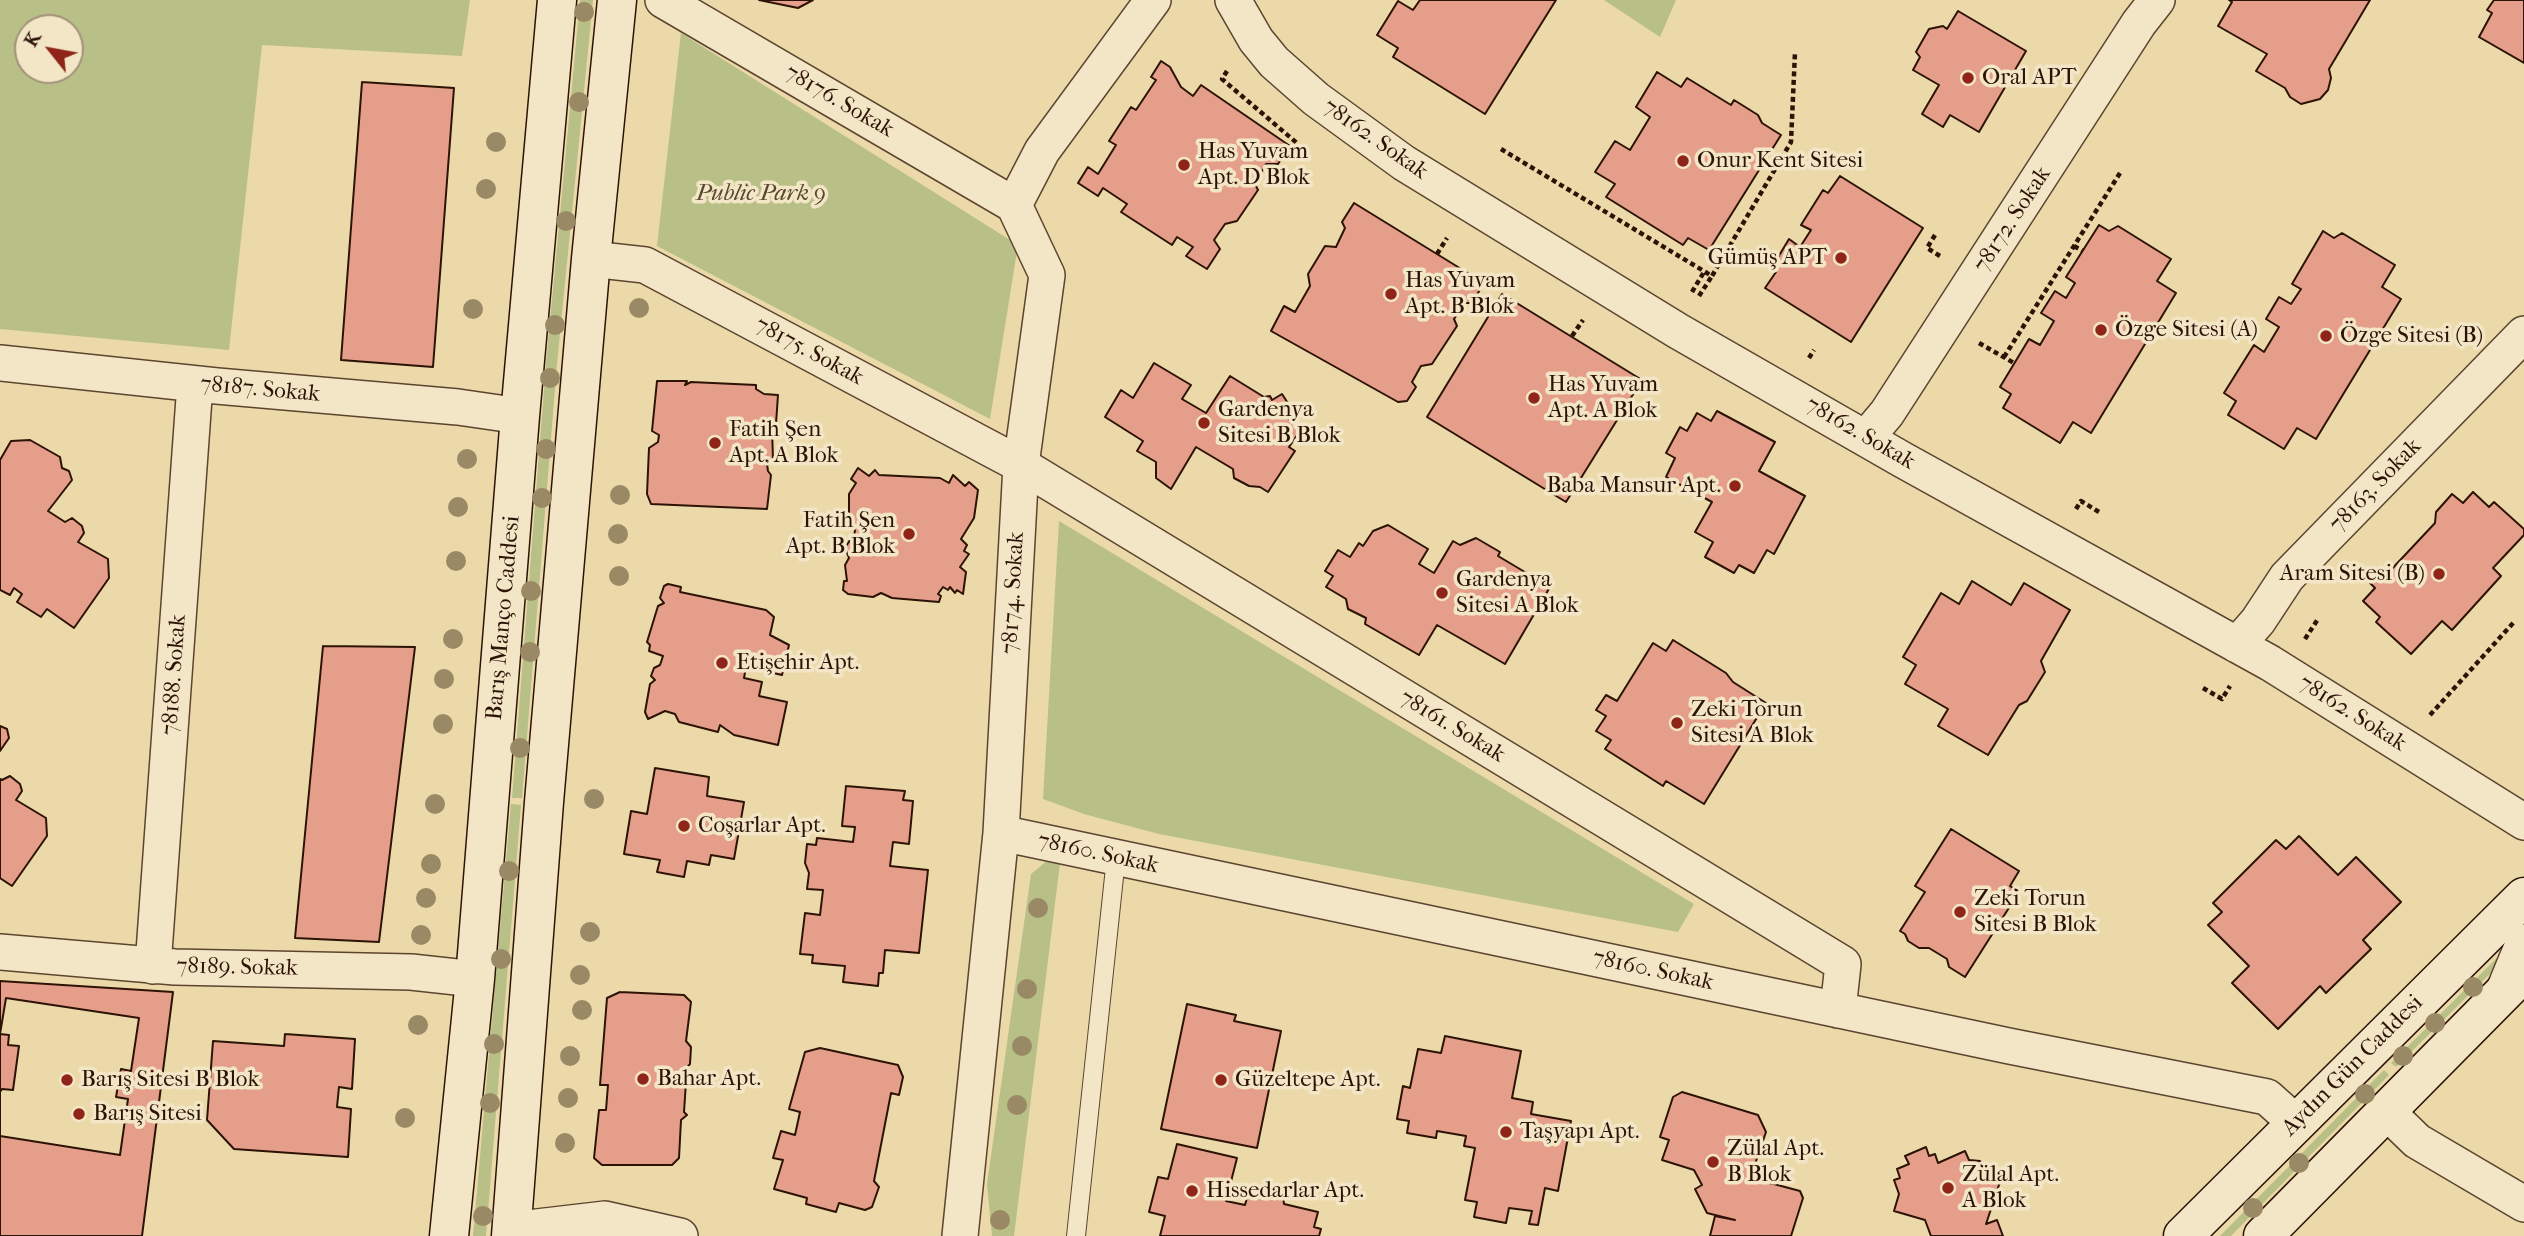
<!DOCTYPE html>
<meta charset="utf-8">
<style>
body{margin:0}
#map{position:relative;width:2524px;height:1236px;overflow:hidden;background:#ebd9a9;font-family:"IM FELL French Canon",serif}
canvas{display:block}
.north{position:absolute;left:14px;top:14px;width:70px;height:70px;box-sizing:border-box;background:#f2e6c7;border:2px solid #a3927a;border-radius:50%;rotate:301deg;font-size:19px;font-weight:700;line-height:28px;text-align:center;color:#2d1306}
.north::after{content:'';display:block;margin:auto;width:24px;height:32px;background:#8f2418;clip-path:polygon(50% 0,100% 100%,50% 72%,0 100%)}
</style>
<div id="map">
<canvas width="2524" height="1236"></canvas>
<div class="north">K</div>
</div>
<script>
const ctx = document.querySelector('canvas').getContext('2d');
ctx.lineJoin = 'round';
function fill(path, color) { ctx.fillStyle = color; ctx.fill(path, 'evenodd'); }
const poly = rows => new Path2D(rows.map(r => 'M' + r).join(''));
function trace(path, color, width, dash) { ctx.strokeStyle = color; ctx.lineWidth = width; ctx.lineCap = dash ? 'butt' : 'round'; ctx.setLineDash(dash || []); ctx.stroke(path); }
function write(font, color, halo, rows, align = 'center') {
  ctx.font = font + ' "IM FELL French Canon",serif'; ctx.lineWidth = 7; ctx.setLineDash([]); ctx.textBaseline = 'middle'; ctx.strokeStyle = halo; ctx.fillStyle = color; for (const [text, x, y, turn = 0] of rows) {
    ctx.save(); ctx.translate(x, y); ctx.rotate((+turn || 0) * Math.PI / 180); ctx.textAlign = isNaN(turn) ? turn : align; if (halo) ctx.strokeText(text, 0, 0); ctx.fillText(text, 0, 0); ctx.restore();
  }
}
fill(poly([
 [0,0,470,0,462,56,262,45,229,350,0,329],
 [28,28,70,28,70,70,28,70],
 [580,0,593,0,557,364,522,798,512,798,546,364],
 [1604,0,1676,0,1660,37],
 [681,33,1018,245,990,419,657,246],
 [1059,521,1694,904,1678,932,1159,834,1084,814,1043,799],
 [511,804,521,805,486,1236,473,1236],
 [1048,860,1060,863,1014,1236,992,1236,987,1184,1031,874],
 [2515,940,2520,944,2396,1067,2391,1063],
 [2384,1070,2389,1075,2231,1236,2220,1236]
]), '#b8bf87');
const building = poly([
 [759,0,813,0,798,8,759,0],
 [1420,0,1556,0,1485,114,1393,57,1398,48,1377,35,1398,1,1413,10,1420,0],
 [2229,0,2370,0,2329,69,2331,78,2328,90,2320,99,2301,104,2290,97,2285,88,2256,71,2267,54,2218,26,2232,2,2229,0],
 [2494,0,2524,0,2524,63,2479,37,2492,13,2487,10,2494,0],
 [1958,11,2026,51,1979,132,1950,115,1943,127,1922,114,1939,85,1913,70,1920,57,1916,52,1929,29,1943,26,1947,29,1958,11],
 [1161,61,1170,67,1181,87,1193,96,1201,85,1290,146,1278,164,1266,164,1255,184,1258,190,1237,221,1225,224,1214,240,1220,249,1207,269,1186,256,1193,247,1177,237,1172,245,1121,212,1127,204,1103,188,1098,196,1078,183,1088,167,1098,174,1116,145,1109,141,1131,107,1136,110,1156,80,1151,77,1161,61],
 [1657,72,1681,87,1687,78,1731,105,1734,100,1758,115,1762,123,1781,135,1709,250,1688,238,1683,245,1606,197,1615,184,1595,172,1615,141,1630,150,1650,117,1636,107,1657,72],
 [362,82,454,88,433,367,341,360,362,82],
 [1840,176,1923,228,1851,342,1765,288,1776,272,1771,269,1789,239,1800,247,1811,230,1801,225,1823,190,1828,193,1840,176],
 [1354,203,1484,283,1472,303,1465,303,1454,319,1457,326,1432,364,1421,366,1412,382,1416,387,1407,401,1398,402,1271,331,1284,306,1295,312,1310,286,1308,274,1325,246,1336,247,1345,228,1342,222,1354,203],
 [2099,225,2109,231,2118,226,2171,259,2157,281,2176,293,2091,433,2073,422,2060,443,2003,408,2011,394,2000,387,2029,339,2040,345,2054,321,2041,313,2055,291,2066,298,2075,283,2066,277,2099,225],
 [2323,231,2334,238,2342,233,2395,265,2382,287,2401,299,2316,439,2297,428,2284,449,2228,415,2236,401,2224,393,2254,345,2264,352,2279,327,2266,319,2279,297,2291,304,2301,289,2292,284,2323,231],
 [1502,294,1642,380,1566,502,1427,417,1502,294],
 [1154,363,1191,385,1182,399,1206,413,1230,376,1264,397,1270,396,1272,400,1282,394,1293,411,1287,418,1302,428,1289,447,1295,451,1268,492,1260,487,1249,486,1234,478,1233,469,1196,447,1171,489,1156,478,1156,462,1137,451,1143,441,1105,417,1121,390,1133,398,1154,363],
 [657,381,687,381,685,385,691,382,756,385,756,389,764,394,778,395,776,424,772,429,773,459,767,464,768,471,771,475,767,509,651,504,647,494,649,448,658,442,659,435,652,431,657,381],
 [1717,411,1775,442,1759,471,1805,496,1774,554,1767,550,1754,573,1739,565,1734,573,1705,557,1713,542,1695,532,1712,502,1666,477,1675,458,1666,453,1680,427,1687,431,1697,413,1711,421,1717,411],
 [30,440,60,457,62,468,69,471,72,480,48,511,65,522,72,518,82,526,84,533,78,542,108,559,109,578,74,628,47,609,41,617,17,602,22,594,14,588,10,595,0,590,0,460,11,441,30,440],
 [858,468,869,476,875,470,879,475,940,478,949,483,953,475,965,486,969,482,978,490,974,518,961,539,967,545,964,551,969,554,960,567,966,572,963,594,957,590,955,593,950,587,948,590,943,587,938,594,941,596,939,602,892,598,881,593,873,597,848,594,843,590,844,581,847,581,845,565,849,558,845,548,850,540,854,540,855,529,849,527,849,494,856,483,851,479,858,468],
 [2473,492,2489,507,2494,502,2524,529,2524,535,2493,568,2501,576,2452,630,2442,621,2411,654,2376,622,2380,617,2363,601,2375,588,2370,583,2384,567,2389,572,2435,523,2436,512,2452,494,2463,503,2473,492],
 [1388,525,1428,549,1419,564,1434,573,1453,541,1460,545,1476,538,1500,552,1498,556,1550,587,1505,664,1437,625,1419,655,1365,624,1366,618,1348,609,1346,599,1326,587,1333,576,1325,571,1338,550,1350,557,1359,543,1363,546,1373,531,1388,525],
 [1972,581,2011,605,2024,583,2070,610,2041,661,2045,672,2027,701,2019,705,1988,755,1938,726,1948,709,1905,684,1916,665,1903,657,1941,593,1959,604,1972,581],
 [668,584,681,587,680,592,766,610,774,617,770,635,789,645,782,675,746,667,744,678,762,682,759,696,787,702,778,745,734,735,720,725,718,732,679,722,675,714,665,711,648,719,645,712,650,684,655,680,651,676,654,668,660,665,663,656,649,651,650,645,647,642,658,606,664,603,660,598,664,586,668,584],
 [1673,640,1726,673,1733,682,1766,703,1704,804,1666,781,1663,786,1605,749,1611,740,1596,731,1606,716,1596,710,1606,695,1617,701,1653,643,1666,651,1673,640],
 [323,646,415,647,379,942,295,938,323,646],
 [0,726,7,729,9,738,0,751,0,726],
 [655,768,709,777,707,796,744,802,734,859,711,855,709,865,687,861,684,877,657,872,660,860,624,854,631,811,647,814,655,768],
 [10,776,20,784,22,791,16,800,46,818,47,836,12,886,0,878,0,779,2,780,10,776],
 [846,786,905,791,903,800,913,801,909,844,893,842,890,866,928,870,919,953,885,950,883,973,879,973,878,986,843,982,845,966,812,963,813,955,800,954,805,913,820,915,823,890,807,889,809,873,805,863,807,844,816,845,817,838,853,842,855,827,842,826,846,786],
 [1951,829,2019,871,2010,886,2019,892,1965,977,1949,967,1947,959,1929,948,1919,948,1908,941,1905,934,1900,931,1925,892,1915,886,1951,829],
 [2299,836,2338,875,2356,857,2401,902,2363,940,2371,949,2326,993,2320,986,2278,1029,2232,983,2249,966,2208,925,2222,912,2213,903,2276,840,2286,849,2299,836],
 [0,981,173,992,142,1236,0,1236,0,981],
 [620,992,684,995,691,1002,686,1041,691,1047,690,1064,687,1067,684,1112,687,1115,681,1120,679,1158,672,1165,602,1165,594,1158,599,1110,606,1110,608,1085,600,1085,607,998,620,992],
 [6,998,139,1018,131,1071,121,1069,116,1097,128,1099,120,1155,0,1136,0,1092,2,1089,13,1090,19,1046,8,1045,9,1035,0,1034,6,998],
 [1187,1004,1236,1015,1234,1021,1281,1031,1257,1148,1161,1129,1187,1004],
 [285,1034,355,1039,352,1089,339,1087,337,1107,351,1109,348,1157,234,1149,207,1120,213,1041,284,1046,285,1034],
 [1445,1036,1521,1051,1512,1098,1533,1102,1531,1114,1571,1121,1558,1191,1545,1188,1538,1225,1529,1224,1532,1211,1509,1208,1506,1223,1474,1217,1477,1202,1465,1200,1475,1148,1464,1146,1466,1136,1437,1131,1436,1138,1407,1133,1409,1121,1397,1119,1403,1086,1410,1088,1418,1049,1441,1053,1445,1036],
 [820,1048,898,1065,903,1077,899,1095,891,1093,874,1181,879,1187,872,1207,865,1210,839,1203,836,1212,806,1204,807,1198,774,1189,783,1160,773,1158,781,1131,795,1135,800,1112,789,1109,805,1052,820,1048],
 [1682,1092,1758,1115,1766,1132,1755,1164,1747,1165,1751,1172,1761,1169,1770,1183,1800,1191,1803,1198,1791,1236,1710,1236,1715,1216,1735,1220,1707,1213,1695,1189,1702,1185,1694,1170,1662,1160,1669,1140,1660,1137,1673,1097,1682,1092],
 [1177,1144,1237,1158,1226,1201,1245,1205,1250,1187,1283,1195,1284,1204,1318,1212,1314,1227,1321,1229,1319,1236,1160,1236,1165,1216,1149,1212,1158,1177,1168,1179,1177,1144],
 [1926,1147,1929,1156,1935,1154,1938,1163,1965,1151,1969,1160,1980,1161,1983,1168,1992,1166,2000,1182,1986,1224,1997,1220,2003,1236,1931,1236,1925,1220,1894,1211,1899,1194,1894,1180,1900,1178,1897,1169,1909,1164,1905,1156,1926,1147]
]);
fill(building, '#e49e89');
trace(building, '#2d1306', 2);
const service = poly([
 [1076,1236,1116,858]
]);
const minor = poly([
 [663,0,1014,205],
 [1233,0,1256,40,1274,62,1316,99,1404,163,1678,331,1903,460,2270,663,2524,822],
 [591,259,645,265,1021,465,1843,964,1838,1010],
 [0,363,217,386,458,407,520,416],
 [1866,438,1887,413,2139,23,2157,0],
 [2237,645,2258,621,2287,577,2524,334],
 [1001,833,2009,1046,2267,1097,2296,1123],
 [0,952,175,967,411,972,475,979],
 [153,966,195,384],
 [2502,995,2524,942],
 [2386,1111,2417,1141,2524,1204],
 [511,1230,605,1219,680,1236],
 [960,1236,1001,833,1021,465,1047,275,1014,205,1042,151,1153,0]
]);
const secondary = poly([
 [449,1236,475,979,520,416,557,0],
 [511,1236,544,802,591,259,617,0],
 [2183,1236,2524,897],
 [2263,1236,2524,972]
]);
trace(service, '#5c442f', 20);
trace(minor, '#5c442f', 38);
trace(secondary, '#2d1306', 41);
trace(poly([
 [1227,71,1222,79,1298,144],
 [1501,149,1712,276,1791,142,1795,52],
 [1935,235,1927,248,1940,256],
 [2074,246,2083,251],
 [1437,254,1447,238],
 [1692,292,1704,272],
 [1699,296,1712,276],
 [1572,336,1583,320],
 [1979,343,2014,363],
 [2004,357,2120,173],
 [1809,358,1814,350],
 [2076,509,2081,501,2099,512],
 [2305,639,2318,619],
 [2203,688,2222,699,2230,686],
 [2430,715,2514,622]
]), '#2d1306', 4.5, [5, 3.5]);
trace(service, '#f2e6c7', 18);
trace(minor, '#f2e6c7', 35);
trace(secondary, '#f2e6c7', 38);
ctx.fillStyle = '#9a8965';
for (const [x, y] of [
 [584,12],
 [579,102],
 [496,142],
 [486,189],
 [566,221],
 [639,308],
 [473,309],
 [555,325],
 [550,378],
 [546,449],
 [467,459],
 [620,495],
 [542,498],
 [458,507],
 [618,534],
 [456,561],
 [619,576],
 [531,591],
 [453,639],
 [530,652],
 [444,679],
 [443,724],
 [520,748],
 [594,799],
 [435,804],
 [431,864],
 [509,871],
 [426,898],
 [1038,908],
 [590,932],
 [421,935],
 [501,959],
 [580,975],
 [2473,987],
 [1027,989],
 [582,1010],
 [2435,1023],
 [418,1025],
 [494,1044],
 [1022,1046],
 [570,1056],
 [2403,1056],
 [2365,1094],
 [568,1098],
 [490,1103],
 [1017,1105],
 [405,1118],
 [565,1143],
 [2299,1163],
 [2253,1208],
 [483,1216],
 [1000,1220]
]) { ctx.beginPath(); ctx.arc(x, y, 10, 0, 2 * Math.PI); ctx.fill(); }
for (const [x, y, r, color] of [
 [1968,78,7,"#8f2418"],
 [1683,161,7,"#8f2418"],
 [1184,165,7,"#8f2418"],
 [1841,258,7,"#8f2418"],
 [1391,294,7,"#8f2418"],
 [2101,330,7,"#8f2418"],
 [2326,336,7,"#8f2418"],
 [1534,398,7,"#8f2418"],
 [1204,423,7,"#8f2418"],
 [715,443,7,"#8f2418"],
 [1735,486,7,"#8f2418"],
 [909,534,7,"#8f2418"],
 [2439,574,7,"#8f2418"],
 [1442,593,7,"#8f2418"],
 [722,663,7,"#8f2418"],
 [1677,723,7,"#8f2418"],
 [684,826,7,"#8f2418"],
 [1960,912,7,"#8f2418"],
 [643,1079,7,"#8f2418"],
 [67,1080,7,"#8f2418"],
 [1221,1080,7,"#8f2418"],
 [79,1114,7,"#8f2418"],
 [1506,1132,7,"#8f2418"],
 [1713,1162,7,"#8f2418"],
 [1948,1188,7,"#8f2418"],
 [1192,1191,7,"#8f2418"]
]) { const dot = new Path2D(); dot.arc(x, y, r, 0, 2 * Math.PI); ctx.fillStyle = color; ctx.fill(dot); trace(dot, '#f2e6c7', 2.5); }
write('23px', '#2d1306', '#f2e6c7', [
 ["Oral APT",1982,78],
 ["Has Yuvam",1198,152],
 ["Apt. D Blok",1198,178],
 ["Onur Kent Sitesi",1697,161],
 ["Gümüş APT",1827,258,"right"],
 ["Has Yuvam",1405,281],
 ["Apt. B Blok",1405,307],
 ["Özge Sitesi (A)",2115,330],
 ["Özge Sitesi (B)",2340,336],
 ["Has Yuvam",1548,385],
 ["Apt. A Blok",1548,411],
 ["Gardenya",1218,410],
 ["Sitesi B Blok",1218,436],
 ["Fatih Şen",729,430],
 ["Apt. A Blok",729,456],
 ["Baba Mansur Apt.",1721,486,"right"],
 ["Fatih Şen",895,521,"right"],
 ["Apt. B Blok",895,547,"right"],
 ["Aram Sitesi (B)",2425,574,"right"],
 ["Gardenya",1456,580],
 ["Sitesi A Blok",1456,606],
 ["Etişehir Apt.",736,663],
 ["Zeki Torun",1691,710],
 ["Sitesi A Blok",1691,736],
 ["Coşarlar Apt.",698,826],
 ["Zeki Torun",1974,899],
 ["Sitesi B Blok",1974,925],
 ["Bahar Apt.",657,1079],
 ["Barış Sitesi B Blok",81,1080],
 ["Güzeltepe Apt.",1235,1080],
 ["Barış Sitesi",93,1114],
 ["Taşyapı Apt.",1520,1132],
 ["Zülal Apt.",1727,1149],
 ["B Blok",1727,1175],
 ["Zülal Apt.",1962,1175],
 ["A Blok",1962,1201],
 ["Hissedarlar Apt.",1206,1191]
], 'left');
write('23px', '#2d1306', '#f2e6c7', [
 ["78176. Sokak",839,102,30],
 ["78162. Sokak",1375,140,35],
 ["78172. Sokak",2013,220,-57],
 ["78175. Sokak",809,352,28],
 ["78187. Sokak",260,390,5],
 ["78162. Sokak",1860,434,30],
 ["78163. Sokak",2376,486,-46],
 ["78174. Sokak",1014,593,-87],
 ["Barış Manço Caddesi",504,618,-85],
 ["78188. Sokak",175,675,-86],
 ["78162. Sokak",2352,714,32],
 ["78161. Sokak",1452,727,31],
 ["78160. Sokak",1098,854,12],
 ["78189. Sokak",237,968,1],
 ["78160. Sokak",1653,971,12],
 ["Aydın Gün Caddesi",2353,1066,-45]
]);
write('italic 23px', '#57472d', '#f2e6c7', [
 ["Public Park 9",761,194]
]);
</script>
